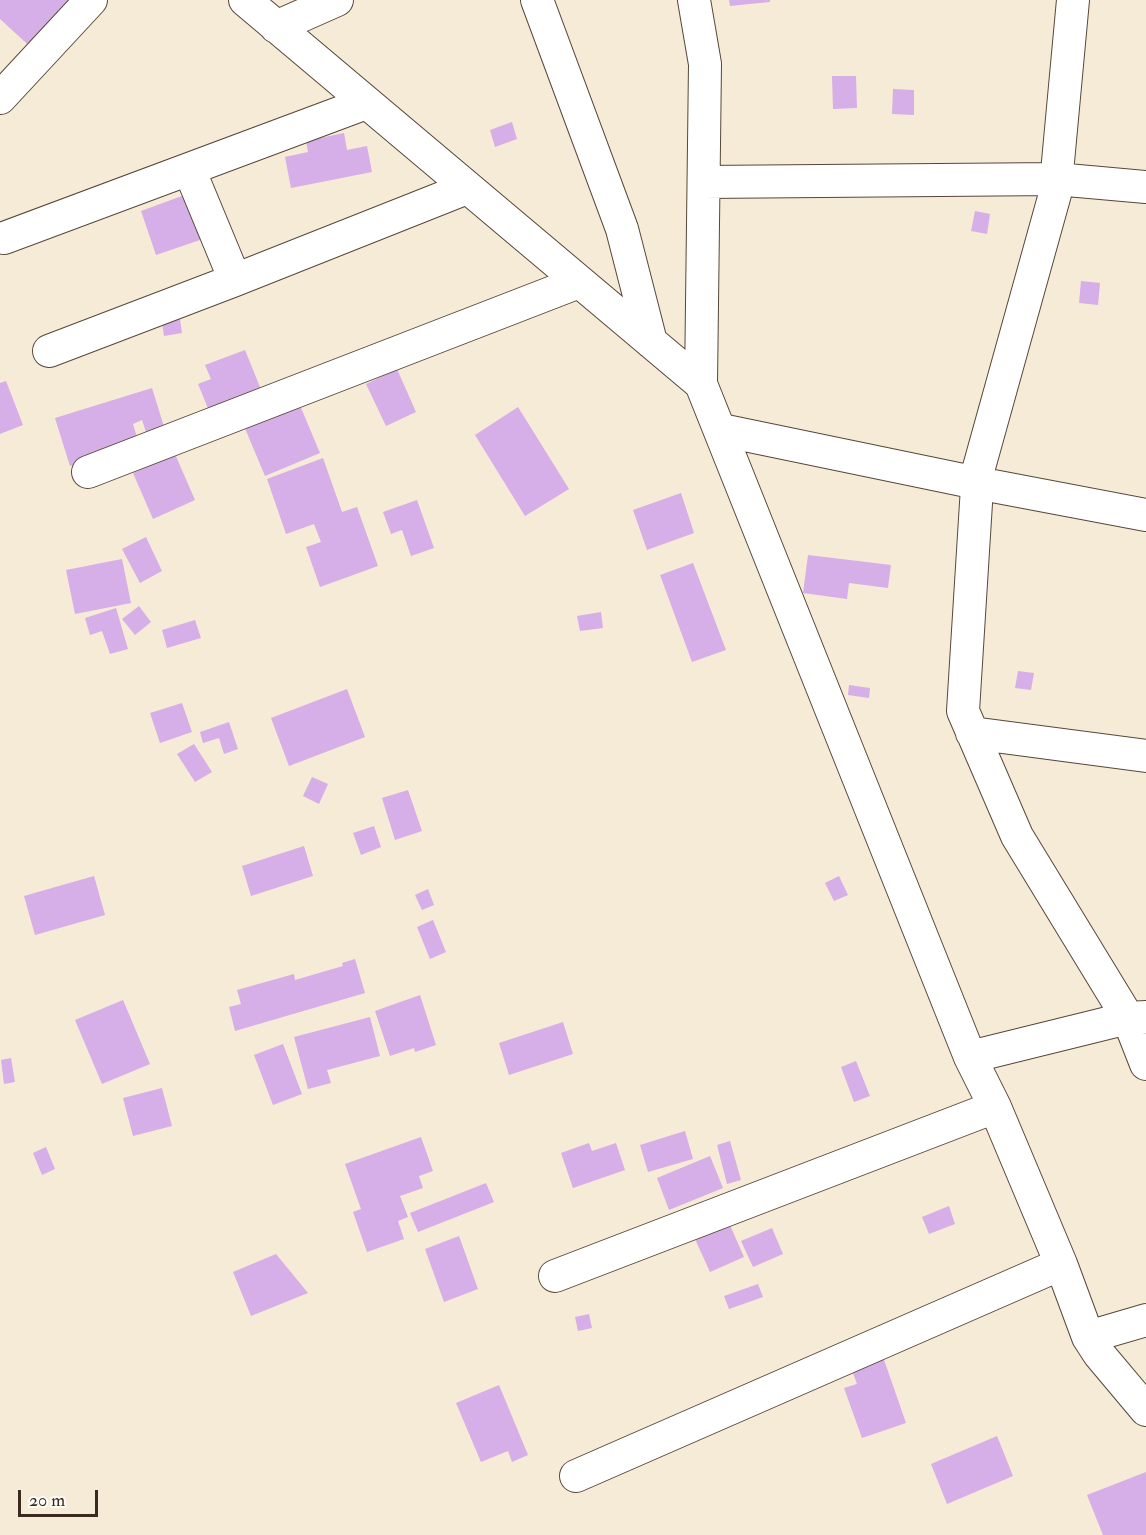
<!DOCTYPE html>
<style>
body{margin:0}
#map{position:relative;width:1146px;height:1535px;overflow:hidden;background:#f5ebd7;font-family:"IM FELL Double Pica",serif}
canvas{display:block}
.scale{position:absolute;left:18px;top:1490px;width:80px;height:27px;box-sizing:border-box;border:3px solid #3b2a1e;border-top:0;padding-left:8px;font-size:18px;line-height:21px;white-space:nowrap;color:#3b2a1e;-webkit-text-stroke:4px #fdfcf7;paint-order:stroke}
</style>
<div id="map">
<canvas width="1146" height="1535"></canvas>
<div class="scale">20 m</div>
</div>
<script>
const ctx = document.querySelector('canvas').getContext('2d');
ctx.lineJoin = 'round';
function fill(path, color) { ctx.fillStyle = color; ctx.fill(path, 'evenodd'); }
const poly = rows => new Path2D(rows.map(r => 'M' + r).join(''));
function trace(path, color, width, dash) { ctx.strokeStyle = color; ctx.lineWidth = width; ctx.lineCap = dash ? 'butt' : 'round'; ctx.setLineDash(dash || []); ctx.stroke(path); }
fill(poly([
 [0,0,82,0,36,52,0,19],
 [729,0,770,0,770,2,730,6],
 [832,76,856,76,857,108,833,109],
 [893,89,914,90,914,115,892,114],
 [512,122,517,139,495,147,490,130],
 [344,133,347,150,367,146,372,172,291,188,285,157,308,152,306,141],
 [190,193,206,238,156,255,141,211],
 [975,211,990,214,987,234,971,231],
 [1081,281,1100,283,1098,305,1079,303],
 [180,319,182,333,164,336,162,322],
 [245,350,264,397,212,418,198,384,211,379,205,365],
 [397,369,416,412,386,426,366,384],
 [6,381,23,425,0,434,0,383],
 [152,388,166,433,148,438,142,420,133,424,139,444,70,466,55,418],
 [299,403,320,453,265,476,244,426],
 [518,407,569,489,525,516,475,435],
 [175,454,195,500,153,519,133,473],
 [323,458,342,512,357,507,378,566,320,587,306,547,321,542,314,524,286,534,267,479],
 [681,493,694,533,647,550,633,510],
 [417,500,434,548,411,556,402,530,391,534,383,512],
 [146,537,162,571,140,583,122,549],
 [808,555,891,565,888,588,849,583,847,599,803,593],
 [122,559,131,603,75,614,66,570],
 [693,563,726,650,692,662,660,575],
 [139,606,151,622,135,635,122,619],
 [116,608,128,649,110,654,102,631,90,635,85,618],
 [601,612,603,628,580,631,577,616],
 [195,620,201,638,167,648,162,630],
 [1018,671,1034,673,1031,690,1015,688],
 [849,685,870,688,869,698,848,695],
 [347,689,365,737,289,766,271,718],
 [182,703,192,732,160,743,150,713],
 [229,722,238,749,224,754,219,738,203,743,200,732],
 [194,744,212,772,195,782,177,754],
 [312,777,328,784,319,804,303,796],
 [408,790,422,831,395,840,382,798],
 [374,826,381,847,361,855,353,833],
 [304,846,313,876,251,896,242,866],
 [94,876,105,915,35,935,24,896],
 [839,876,848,895,834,901,825,883],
 [428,889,434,905,422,910,415,895],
 [433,920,446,952,430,959,417,927],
 [355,959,365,993,235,1031,229,1007,241,1004,237,990,294,974,295,980,343,966,342,963],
 [420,995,436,1045,415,1052,414,1048,390,1056,375,1011],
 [123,1000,150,1064,102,1084,75,1020],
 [370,1017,380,1056,327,1070,331,1083,308,1089,294,1037],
 [563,1022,573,1054,509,1075,499,1043],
 [283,1044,302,1094,273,1105,254,1055],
 [11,1058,15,1082,4,1084,1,1060],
 [856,1061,870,1096,854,1102,841,1067],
 [162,1088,172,1126,133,1136,123,1098],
 [685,1131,693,1159,648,1172,640,1145],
 [421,1137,433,1171,419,1176,423,1188,400,1196,408,1217,398,1221,404,1239,367,1252,353,1212,361,1209,345,1164],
 [730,1141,741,1180,727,1184,717,1145],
 [589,1143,592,1151,616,1143,625,1170,573,1188,561,1153],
 [46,1147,55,1169,42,1175,33,1153],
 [710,1156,723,1188,669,1210,657,1178],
 [486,1183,494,1202,418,1232,410,1213],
 [949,1206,955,1224,929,1234,922,1217],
 [729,1223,744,1257,710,1272,695,1239],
 [772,1228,783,1254,753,1267,741,1241],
 [459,1236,478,1289,444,1302,425,1249],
 [276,1254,308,1293,251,1316,233,1272],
 [758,1284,763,1297,729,1309,724,1296],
 [589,1314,592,1328,578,1331,575,1317],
 [882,1354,906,1423,862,1438,844,1388,857,1384,850,1365],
 [499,1385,528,1455,512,1462,508,1451,481,1462,456,1403],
 [997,1436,1013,1476,947,1504,931,1464],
 [1146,1472,1146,1535,1103,1535,1087,1495]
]), '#d6aee8');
const minor = poly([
 [245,0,701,384,970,1057,995,1107,1061,1264,1088,1337,1099,1354,1146,1410],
 [537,0,622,229,651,342],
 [694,0,705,64,701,384],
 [1073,0,1055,194,978,471,963,711,1017,836,1128,1018,1146,1064],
 [276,27,337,0],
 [0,98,91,0],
 [189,169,235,280],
 [704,182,1056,179,1146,187],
 [4,238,366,103],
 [49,351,235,280,467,188],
 [721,430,977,483,1146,515],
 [88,472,579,282],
 [972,733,1146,756],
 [970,1057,1128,1018,1146,1017],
 [555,1276,995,1107],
 [1088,1337,1146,1320],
 [576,1476,1061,1264]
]);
trace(minor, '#57473a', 34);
trace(minor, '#fff', 32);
</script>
